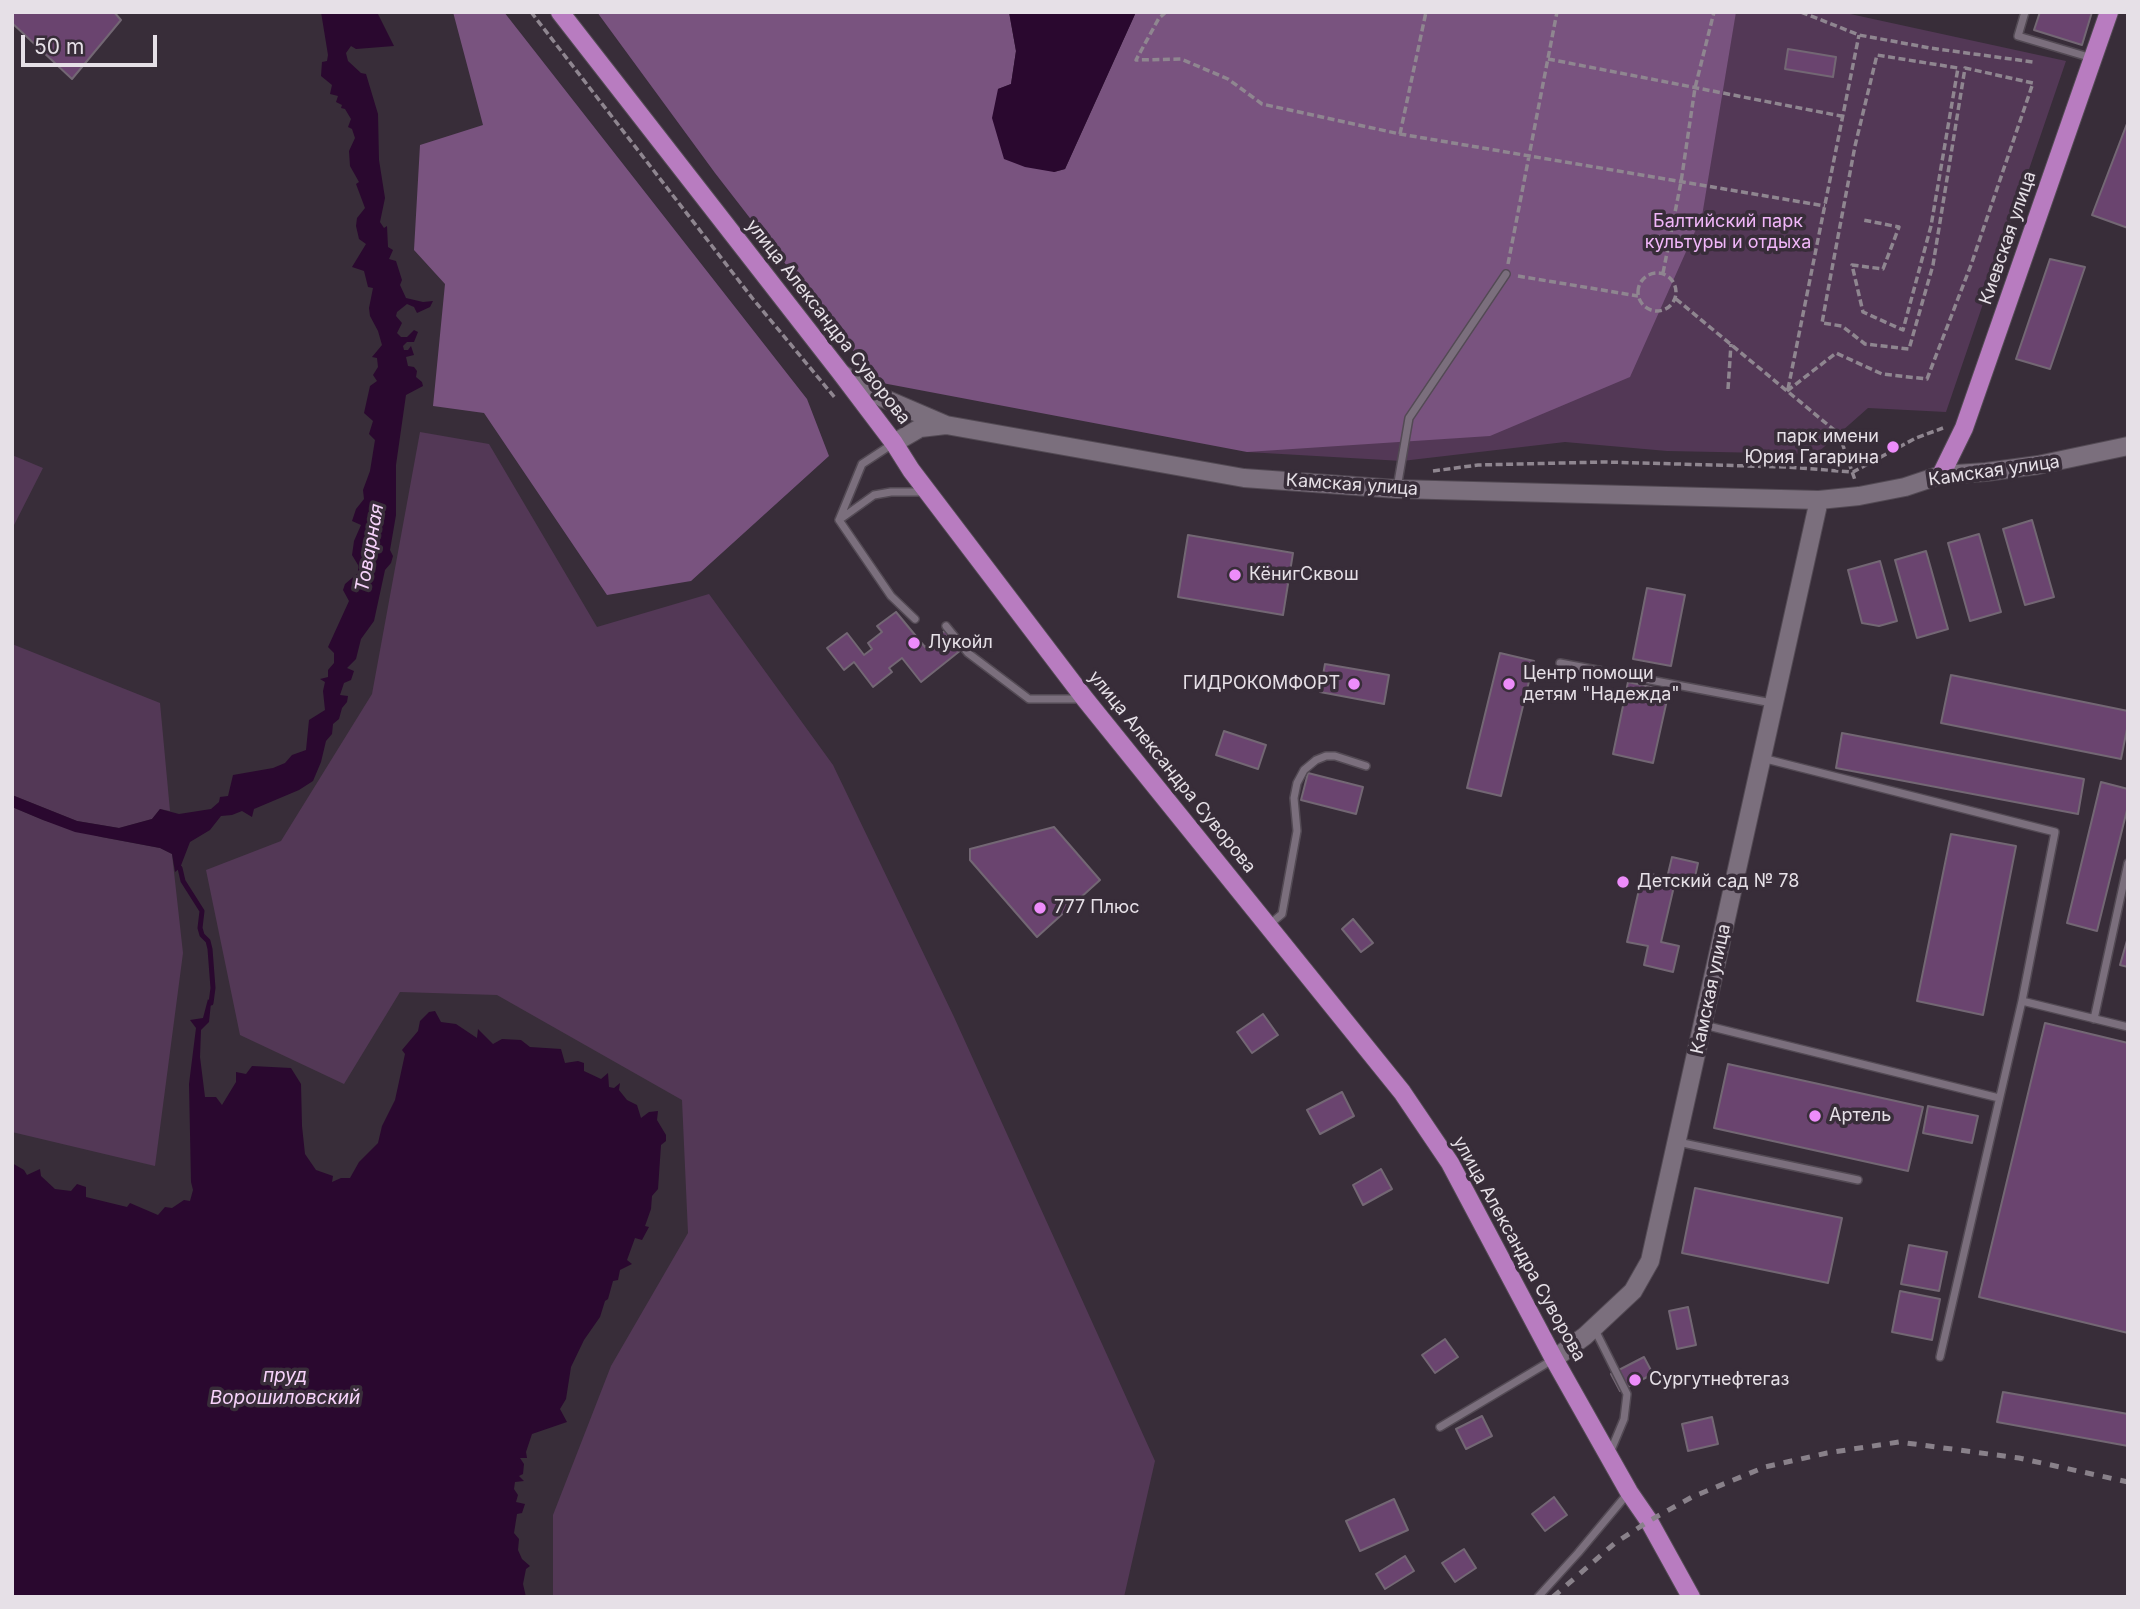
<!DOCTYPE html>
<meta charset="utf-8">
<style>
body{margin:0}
#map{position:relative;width:2140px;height:1609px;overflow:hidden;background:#382d39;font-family:Inter,sans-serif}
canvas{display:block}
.frame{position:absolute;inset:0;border:14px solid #e6e0e7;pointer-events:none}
.scale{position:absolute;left:21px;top:35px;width:136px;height:32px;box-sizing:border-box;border:4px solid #e6e0e7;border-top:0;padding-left:9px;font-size:21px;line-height:24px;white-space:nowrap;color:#e6e0e7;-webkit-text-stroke:5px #382d39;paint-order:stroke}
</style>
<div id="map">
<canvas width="2140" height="1609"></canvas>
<div class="frame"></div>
<div class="scale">50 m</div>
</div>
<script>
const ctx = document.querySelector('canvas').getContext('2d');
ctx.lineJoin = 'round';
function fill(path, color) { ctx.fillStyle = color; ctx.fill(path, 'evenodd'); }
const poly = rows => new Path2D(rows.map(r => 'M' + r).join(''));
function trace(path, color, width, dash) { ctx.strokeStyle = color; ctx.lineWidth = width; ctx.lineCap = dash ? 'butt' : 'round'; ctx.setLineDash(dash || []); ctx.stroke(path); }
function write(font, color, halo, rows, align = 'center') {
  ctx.font = font + ' Inter,sans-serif'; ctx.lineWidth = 7; ctx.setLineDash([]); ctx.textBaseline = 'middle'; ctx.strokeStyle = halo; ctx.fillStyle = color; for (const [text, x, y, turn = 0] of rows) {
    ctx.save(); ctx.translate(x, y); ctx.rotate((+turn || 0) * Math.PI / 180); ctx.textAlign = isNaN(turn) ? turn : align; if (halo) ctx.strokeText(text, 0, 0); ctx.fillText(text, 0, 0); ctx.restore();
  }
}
fill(poly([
 [1331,12,1841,12,2066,61,1946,412,1868,408,1816,454,1667,451,1565,442,1402,461,1247,452,1268,391],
 [420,432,489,444,597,627,709,594,833,765,954,1017,1155,1461,1124,1597,553,1597,553,1515,611,1366,688,1233,682,1100,497,995,400,992,344,1084,240,1035,206,870,281,841,372,694],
 [12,455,43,468,12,529],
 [12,644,160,703,170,811,160,809,152,819,119,828,77,821,12,795],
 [12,807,43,820,101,837,160,848,172,854,183,953,155,1166,12,1132]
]), '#533856');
fill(poly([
 [453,12,504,12,807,399,829,456,691,581,607,595,484,413,433,406,445,284,414,250,420,145,483,125],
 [597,12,1009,12,1016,51,1011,84,998,89,1054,172,1065,169,1136,12,1736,12,1702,216,1630,377,1490,436,1247,452,877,382,715,173]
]), '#79537f');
fill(poly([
 [321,12,377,12,394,46,356,49,351,46,346,53,348,61,361,73,366,74,378,114,379,160,385,198,380,222,384,228,387,226,388,247,393,250,389,259,396,261,402,280,400,285,406,298,423,302,433,301,430,307,417,313,414,307,407,304,397,312,396,316,402,323,397,333,401,337,407,337,414,330,418,332,414,342,407,342,403,346,404,350,408,350,411,346,414,355,406,357,408,366,414,367,417,371,416,377,422,382,423,386,406,395,396,465,396,515,390,550,393,556,391,563,385,570,374,621,361,639,356,659,347,668,354,671,351,680,344,683,340,695,348,696,347,702,342,708,339,719,333,724,332,734,326,741,321,762,313,781,299,790,254,809,252,817,242,811,232,815,221,816,210,830,190,842,180,868,175,872,172,854,160,848,75,832,43,820,12,807,12,795,77,821,119,828,152,819,160,809,179,814,211,809,219,802,220,797,228,796,233,775,273,768,285,763,292,755,306,750,309,720,325,710,323,691,325,682,320,679,328,677,328,670,334,663,334,653,328,647,349,601,343,590,345,584,358,573,358,565,352,555,354,541,361,525,352,521,356,509,364,499,363,490,370,471,375,440,369,434,373,421,364,413,370,386,377,381,373,375,378,367,377,358,372,357,382,345,378,331,370,316,369,308,373,288,368,287,364,271,352,267,366,244,359,239,356,226,357,218,365,208,356,184,359,182,350,166,349,151,355,138,352,129,348,127,351,119,345,109,341,108,342,105,336,102,338,96,330,94,332,85,321,76,322,62,327,61,328,55],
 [1009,12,1136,12,1065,169,1054,172,1025,167,1004,159,992,118,998,89,1011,84,1016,51],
 [208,999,211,1003,209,1022,201,1030,200,1057,205,1097,216,1097,222,1105,236,1082,236,1072,246,1074,252,1066,291,1068,301,1084,302,1126,305,1154,316,1170,333,1176,332,1182,341,1178,350,1178,359,1162,378,1143,382,1126,395,1100,405,1054,402,1050,418,1031,420,1021,429,1012,435,1011,441,1022,456,1024,477,1038,478,1029,493,1044,502,1039,521,1040,530,1047,561,1049,565,1063,578,1061,584,1063,584,1071,601,1079,608,1073,609,1087,614,1088,620,1083,619,1090,627,1100,637,1105,641,1118,649,1112,658,1111,657,1120,666,1135,666,1141,661,1145,658,1189,652,1196,651,1209,645,1226,649,1227,642,1240,635,1238,627,1260,632,1264,620,1270,618,1280,613,1281,608,1299,605,1301,600,1317,584,1340,571,1367,566,1399,560,1409,567,1422,532,1434,526,1452,527,1458,520,1458,524,1464,523,1474,519,1476,524,1481,515,1482,514,1489,518,1495,516,1502,525,1504,522,1513,517,1514,514,1533,519,1539,518,1550,522,1559,530,1566,526,1569,523,1584,526,1597,12,1597,12,1163,24,1170,27,1175,40,1169,41,1176,55,1189,71,1191,77,1184,86,1187,86,1197,127,1207,130,1203,158,1215,165,1207,172,1208,184,1200,190,1201,193,1190,191,1182,189,1084,196,1028,190,1020,203,1018]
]), '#2a082f');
trace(poly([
 [180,868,183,881,202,911,200,928,202,935,208,941,210,949,213,988,211,1003]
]), '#2a082f', 5);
const building = poly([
 [12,12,114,12,121,20,72,79,12,23,12,12],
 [2040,12,2092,12,2082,45,2034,30,2040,12],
 [1788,49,1836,57,1833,77,1785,69,1788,49],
 [2128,121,2128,228,2092,215,2128,121],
 [2050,259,2085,267,2050,369,2016,359,2050,259],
 [2032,520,2054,597,2025,605,2003,529,2032,520],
 [1979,534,2001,612,1970,621,1948,543,1979,534],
 [1188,535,1293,553,1283,615,1178,597,1188,535],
 [1926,551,1948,629,1917,638,1895,560,1926,551],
 [1880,561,1897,621,1879,626,1862,623,1848,570,1880,561],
 [1647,588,1685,595,1671,666,1633,659,1647,588],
 [896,612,925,647,946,630,961,650,921,682,902,658,889,668,892,672,873,687,854,662,844,670,827,648,847,633,864,655,872,649,868,643,882,632,877,626,896,612],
 [1500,653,1534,661,1501,796,1467,788,1500,653],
 [1325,664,1389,675,1384,704,1320,692,1325,664],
 [1951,675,2128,711,2128,724,2121,759,1941,723,1951,675],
 [1628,682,1669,691,1653,763,1613,754,1628,682],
 [1224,731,1266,745,1258,769,1216,755,1224,731],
 [1842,733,2084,779,2078,814,1836,768,1842,733],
 [1308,773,1363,787,1356,814,1301,800,1308,773],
 [2101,782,2128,789,2128,806,2097,931,2067,923,2101,782],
 [1054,827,1100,880,1037,937,970,860,970,849,1054,827],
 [1951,834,2016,846,1983,1015,1917,1001,1951,834],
 [1672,857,1698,863,1693,886,1675,882,1661,942,1679,946,1673,972,1644,965,1648,946,1627,942,1643,872,1667,878,1672,857],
 [1353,919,1373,943,1361,952,1342,929,1353,919],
 [2128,937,2128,967,2120,965,2128,937],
 [1263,1014,1278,1035,1252,1053,1237,1032,1263,1014],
 [2045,1023,2128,1043,2128,1333,1979,1297,2045,1023],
 [1728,1064,1923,1107,1908,1171,1714,1128,1728,1064],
 [1342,1092,1354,1116,1320,1134,1307,1110,1342,1092],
 [1928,1106,1978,1116,1972,1143,1923,1133,1928,1106],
 [1381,1169,1392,1189,1363,1205,1353,1185,1381,1169],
 [1695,1188,1842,1218,1828,1283,1682,1253,1695,1188],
 [1909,1245,1947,1252,1939,1291,1901,1284,1909,1245],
 [1900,1291,1940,1299,1932,1340,1892,1332,1900,1291],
 [1688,1307,1696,1345,1677,1349,1669,1311,1688,1307],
 [1445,1339,1458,1357,1435,1373,1422,1355,1445,1339],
 [1644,1357,1653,1374,1620,1391,1611,1374,1644,1357],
 [2003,1392,2128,1414,2128,1446,1997,1422,2003,1392],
 [1482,1416,1492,1436,1466,1449,1456,1429,1482,1416],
 [1712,1417,1718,1444,1688,1451,1682,1424,1712,1417],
 [1554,1497,1567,1515,1545,1531,1532,1514,1554,1497],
 [1394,1499,1408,1530,1360,1551,1346,1521,1394,1499],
 [1464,1549,1476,1568,1455,1582,1442,1563,1464,1549],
 [1405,1556,1414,1571,1385,1589,1376,1574,1405,1556]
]);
fill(building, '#6a446f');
trace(building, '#736774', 2);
const lane = poly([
 [2025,12,2018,36,2092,58],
 [894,443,862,464,839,520,891,596,915,619],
 [1397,488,1409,418,1506,274],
 [839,520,874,495,891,492,923,492],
 [946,626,968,653,1029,699,1081,699],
 [1560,663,1772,703],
 [1762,758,2055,832,2022,1001,2128,1027],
 [1269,925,1282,914,1297,831,1294,798,1297,783,1304,770,1316,760,1326,756,1335,756,1366,766],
 [2094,1019,2128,863],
 [1704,1025,1999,1098],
 [1678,1142,1858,1180],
 [1594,1328,1627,1394,1624,1419,1609,1455],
 [1940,1357,2022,1001],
 [1440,1427,1554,1359],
 [1538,1597,1578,1553,1629,1492]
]);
const secondary = poly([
 [842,374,883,398,946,425],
 [894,443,920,428,946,425,1244,478,1397,489,1819,500,1859,496,1905,487,1941,475,1986,472,2038,465,2128,446],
 [1554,1359,1585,1336,1633,1291,1650,1261,1819,500]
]);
const primary = poly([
 [560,12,841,373,894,443,911,470,1085,699,1402,1092,1450,1163,1554,1359,1629,1492,1649,1521,1691,1597],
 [1941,475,1964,428,2109,12]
]);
trace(lane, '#534a54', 10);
trace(secondary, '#534a54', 20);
trace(primary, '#534a54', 20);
trace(poly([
 [531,12,753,299,836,399],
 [1166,12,1159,18,1136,60,1181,59,1228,79,1262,104,1400,134,1825,206],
 [1801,12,1859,35,1930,48,2033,62],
 [1548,59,1841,116],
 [1400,134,1426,12],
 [1508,264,1557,12],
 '1638 292a19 19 0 1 1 38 0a19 19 0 1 1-38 0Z',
 [1663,273,1681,182,1695,88,1714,12],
 [1518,276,1638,296],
 [1676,299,1839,434,1855,480],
 [1728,389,1731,344],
 [1788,389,1859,35],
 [1787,391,1836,353,1882,374,1927,379,1971,265,2033,83,1965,68,1933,265,1909,349,1865,344,1842,326,1822,323,1828,290,1855,146,1877,55,1958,68,1931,226,1903,330,1863,312,1852,265,1883,269,1899,227,1863,220],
 [1433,471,1478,465,1605,462,1786,467,1853,472,1916,438,1943,428]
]), '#8f8690', 3.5, [7, 3.5]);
trace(lane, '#7b6f7d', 7);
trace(secondary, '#7b6f7d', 18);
trace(primary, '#b87cc0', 18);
trace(poly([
 [1553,1597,1615,1543,1649,1521,1692,1497,1765,1467,1827,1453,1899,1442,2019,1458,2128,1482]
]), '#89818a', 5, [9, 9]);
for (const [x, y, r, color] of [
 [1893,447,7,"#ed8cfa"],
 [1235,575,7,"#ed8cfa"],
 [914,643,7,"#ed8cfa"],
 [1354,684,7,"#ed8cfa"],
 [1509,684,7,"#ed8cfa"],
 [1623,882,7,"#ed8cfa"],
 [1040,908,7,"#ed8cfa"],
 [1815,1116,7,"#ed8cfa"],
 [1635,1380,7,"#ed8cfa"]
]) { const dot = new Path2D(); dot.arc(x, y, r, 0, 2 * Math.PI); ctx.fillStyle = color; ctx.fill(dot); trace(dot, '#382d39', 2.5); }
write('18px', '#f1b6f9', '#382d39', [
 ["Балтийский парк",1728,222],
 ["культуры и отдыха",1728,243]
]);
write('18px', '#e6e0e7', '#382d39', [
 ["Киевская улица",2008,238,-71],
 ["улица Александра Суворова",828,322,52],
 ["Камская улица",1994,471,-8],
 ["Камская улица",1352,485,4],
 ["улица Александра Суворова",1172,772,51],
 ["Камская улица",1711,989,-78],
 ["улица Александра Суворова",1519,1249,61]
]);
write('18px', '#e6e0e7', '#382d39', [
 ["парк имени",1879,437,"right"],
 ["Юрия Гагарина",1879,458,"right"],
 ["КёнигСквош",1249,575],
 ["Лукойл",928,643],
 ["Центр помощи",1523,674],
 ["детям \"Надежда\"",1523,695],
 ["ГИДРОКОМФОРТ",1340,684,"right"],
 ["Детский сад № 78",1637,882],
 ["777 Плюс",1054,908],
 ["Артель",1829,1116],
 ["Сургутнефтегаз",1649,1380]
], 'left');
write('italic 19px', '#f7d3fb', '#382d39', [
 ["Товарная",370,548,-80],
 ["пруд",285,1376],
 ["Ворошиловский",285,1398]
]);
</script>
